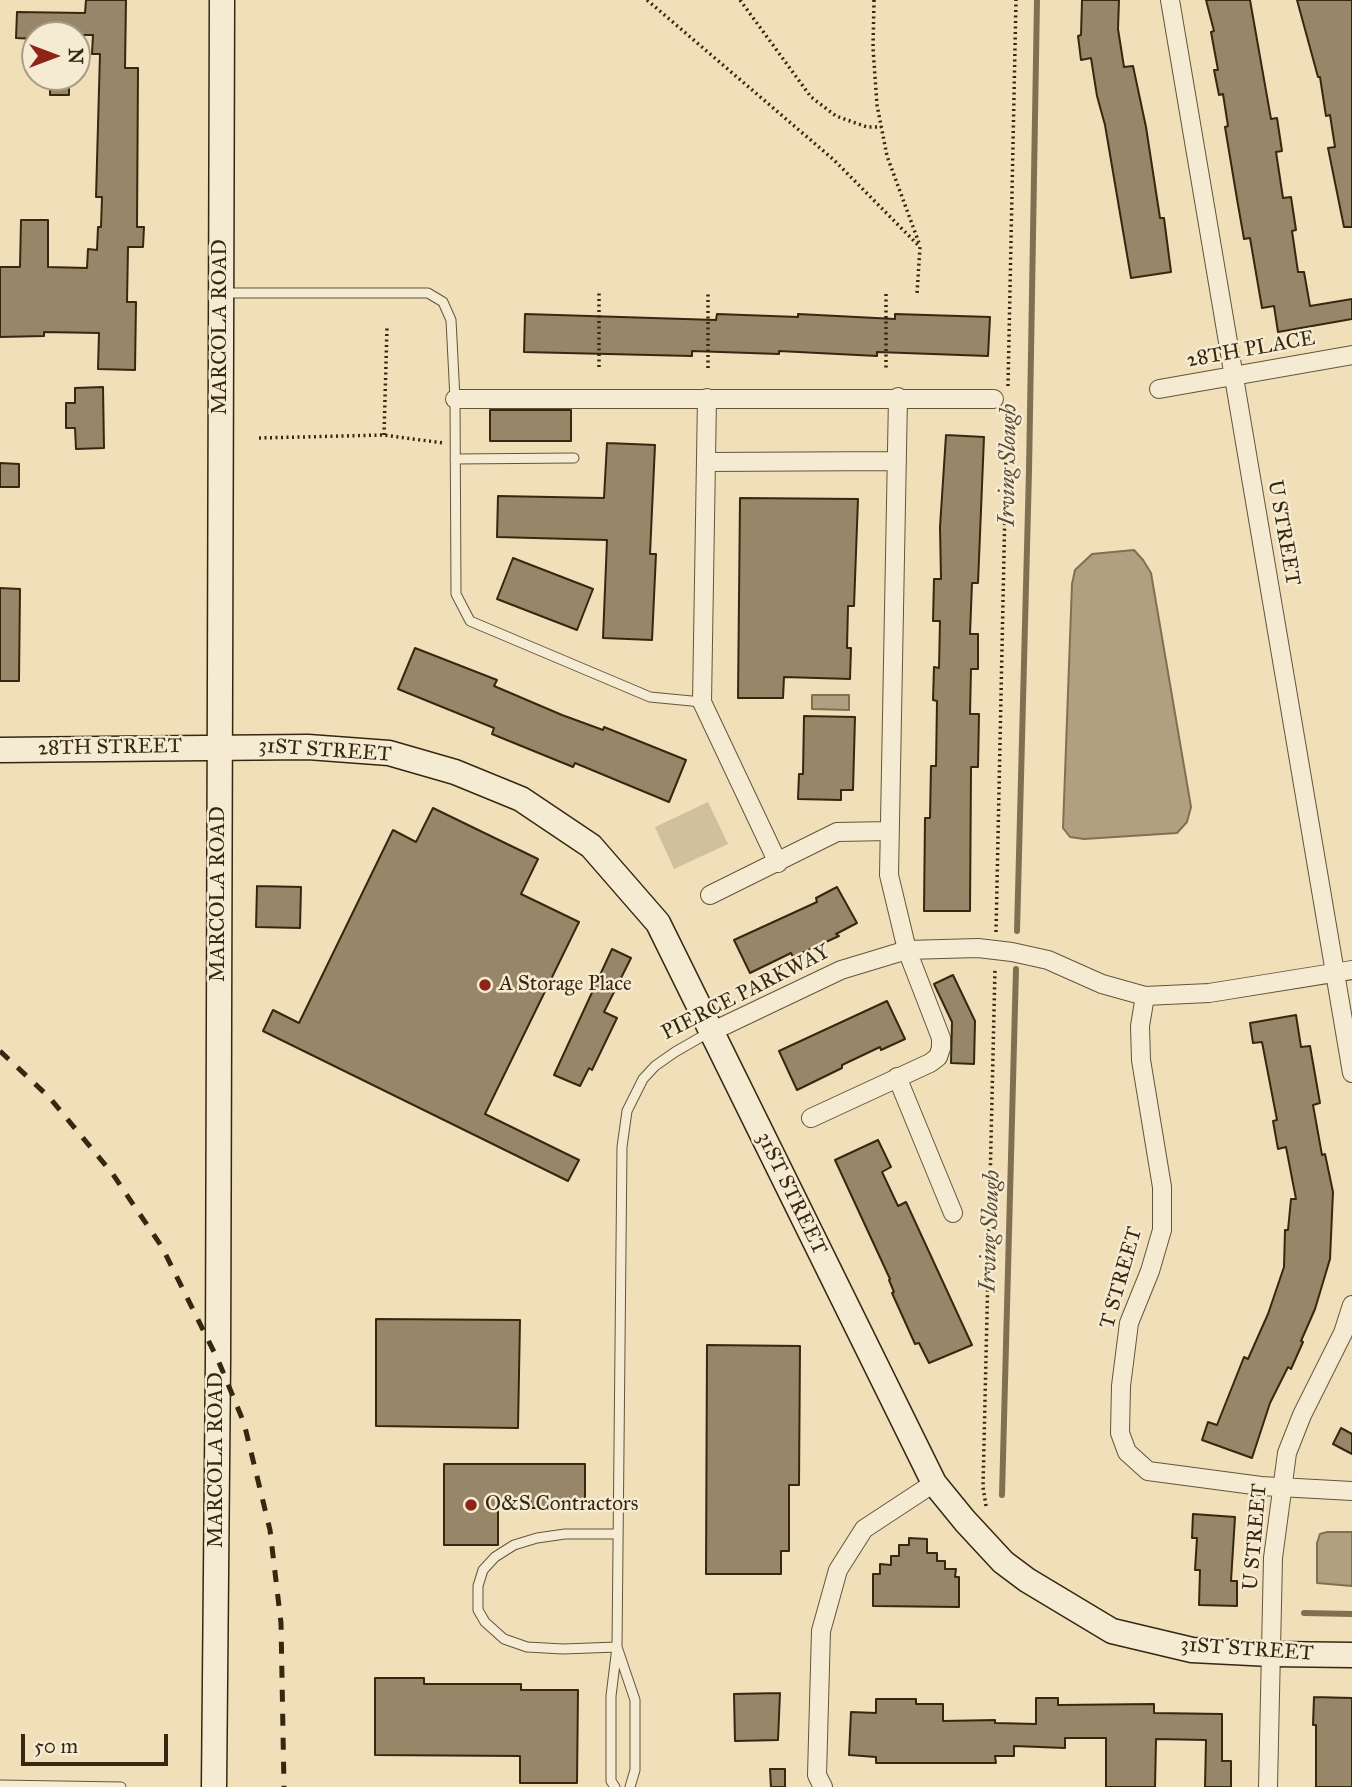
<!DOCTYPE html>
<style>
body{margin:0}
#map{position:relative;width:1352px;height:1787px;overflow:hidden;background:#f0dfb9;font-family:"IM FELL Great Primer",serif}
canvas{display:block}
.north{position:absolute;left:21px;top:21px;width:70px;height:70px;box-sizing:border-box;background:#f5ead2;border:2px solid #a99c84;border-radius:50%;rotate:90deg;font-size:19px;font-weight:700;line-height:28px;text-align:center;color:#362710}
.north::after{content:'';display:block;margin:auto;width:24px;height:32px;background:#8f2418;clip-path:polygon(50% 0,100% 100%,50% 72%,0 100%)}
.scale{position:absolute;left:21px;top:1734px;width:147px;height:32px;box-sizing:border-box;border:4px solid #362710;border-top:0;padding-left:9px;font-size:21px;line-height:24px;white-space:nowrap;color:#362710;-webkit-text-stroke:5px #f5ead2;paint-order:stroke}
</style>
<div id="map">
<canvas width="1352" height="1787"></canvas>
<div class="north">N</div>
<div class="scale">50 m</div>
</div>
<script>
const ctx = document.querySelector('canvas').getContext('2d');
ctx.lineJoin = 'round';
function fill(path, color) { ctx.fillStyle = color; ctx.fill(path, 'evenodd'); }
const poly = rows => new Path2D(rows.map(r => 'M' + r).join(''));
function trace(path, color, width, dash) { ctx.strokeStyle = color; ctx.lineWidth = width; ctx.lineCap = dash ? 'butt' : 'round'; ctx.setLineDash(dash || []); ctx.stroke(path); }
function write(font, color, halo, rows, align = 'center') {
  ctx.font = font + ' "IM FELL Great Primer",serif'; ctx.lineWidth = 5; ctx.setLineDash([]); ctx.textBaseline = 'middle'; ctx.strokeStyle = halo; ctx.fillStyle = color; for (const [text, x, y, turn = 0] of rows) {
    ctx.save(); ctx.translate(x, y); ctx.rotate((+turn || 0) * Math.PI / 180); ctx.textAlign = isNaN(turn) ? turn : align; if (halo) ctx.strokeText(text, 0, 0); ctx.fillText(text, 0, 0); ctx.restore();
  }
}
fill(poly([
 [708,802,728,844,674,869,655,827]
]), '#d0c09c');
const water = poly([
 [1134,550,1143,560,1151,573,1191,807,1187,822,1177,833,1084,839,1070,837,1063,828,1072,584,1075,570,1092,554,1134,550],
 [812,695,849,695,849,710,812,709,812,695],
 [1327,1532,1352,1532,1352,1586,1317,1583,1317,1543,1320,1534,1327,1532]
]);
fill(water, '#b1a080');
trace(water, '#807053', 2);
trace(poly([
 [1017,931,1029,471,1037,0],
 [1002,1495,1016,969],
 [1304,1613,1352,1614]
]), '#807053', 6);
const building = poly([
 [86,0,126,0,125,68,138,68,137,227,144,227,143,247,128,247,127,302,136,302,135,370,98,369,99,333,44,332,44,336,0,337,0,267,20,267,21,220,48,220,48,267,87,268,88,249,97,250,98,227,101,227,102,197,96,197,100,54,92,54,93,35,35,35,35,39,16,38,17,12,85,13,86,0],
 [1082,0,1119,0,1118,29,1124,67,1133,66,1146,127,1160,218,1164,218,1171,272,1131,278,1105,125,1097,96,1091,58,1081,60,1078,36,1081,35,1082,0],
 [1206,0,1250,0,1271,119,1277,118,1282,151,1276,152,1283,198,1291,197,1296,230,1292,231,1298,272,1304,272,1310,306,1352,299,1352,319,1278,332,1274,306,1262,308,1250,238,1244,239,1237,199,1225,127,1228,126,1223,94,1219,95,1214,70,1218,70,1211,32,1214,31,1206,0],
 [1297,0,1352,0,1352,227,1344,227,1328,148,1335,147,1330,115,1326,116,1320,77,1318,77,1297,0],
 [50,77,69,77,69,95,50,95,50,77],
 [525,314,716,320,717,314,798,317,798,314,895,319,895,314,990,317,988,356,877,352,877,356,779,351,779,354,692,351,692,356,524,352,525,314],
 [103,387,104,448,76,449,75,428,66,428,66,403,75,403,75,388,103,387],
 [490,410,571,410,571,441,490,441,490,410],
 [946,435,984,437,978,583,972,583,970,634,978,634,978,669,971,669,970,714,979,714,978,767,971,767,970,911,924,911,925,818,930,818,931,766,936,766,937,701,933,700,934,667,939,668,940,621,933,621,934,579,941,579,940,527,946,435],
 [607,443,655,445,650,554,656,554,652,640,603,638,607,540,497,537,498,496,604,498,607,443],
 [0,463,19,464,19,487,0,487,0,463],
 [740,498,858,499,854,606,848,606,847,648,851,648,850,679,784,677,783,698,738,698,740,498],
 [513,558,593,589,577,630,497,599,513,558],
 [0,588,20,589,19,681,0,681,0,588],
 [415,648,497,680,494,686,562,715,603,730,604,727,686,760,669,802,575,763,573,767,492,734,494,728,398,689,415,648],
 [804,716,855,717,853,790,841,790,841,800,798,799,799,774,803,774,804,716],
 [433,808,538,859,521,894,579,922,485,1114,579,1160,568,1181,263,1031,273,1010,299,1023,393,830,416,842,433,808],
 [257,886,301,887,300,928,256,927,257,886],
 [837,887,857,923,836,934,839,936,793,957,791,953,750,973,734,940,817,902,816,898,837,887],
 [612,949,631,958,604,1012,617,1018,592,1070,589,1068,580,1086,554,1075,612,949],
 [953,975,975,1021,974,1064,951,1063,952,1022,934,984,953,975],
 [887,1001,905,1039,881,1050,880,1047,842,1065,842,1068,797,1090,779,1051,887,1001],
 [1296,1015,1301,1047,1310,1046,1320,1103,1313,1105,1322,1155,1325,1154,1333,1192,1330,1259,1315,1309,1301,1341,1303,1342,1291,1369,1288,1367,1270,1403,1252,1458,1202,1440,1208,1422,1217,1425,1244,1357,1248,1359,1268,1314,1284,1267,1285,1230,1288,1230,1291,1199,1296,1199,1286,1147,1278,1149,1273,1121,1277,1120,1262,1042,1253,1043,1250,1023,1296,1015],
 [878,1140,891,1167,882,1172,898,1206,906,1202,972,1345,929,1363,919,1343,915,1344,892,1293,894,1292,889,1280,890,1279,835,1160,878,1140],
 [376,1319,520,1320,518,1428,376,1426,376,1319],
 [707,1345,800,1346,799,1485,789,1485,789,1551,781,1551,781,1574,706,1574,707,1345],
 [1341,1428,1352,1434,1352,1454,1333,1444,1341,1428],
 [444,1464,585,1464,585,1502,549,1502,549,1508,531,1508,531,1502,498,1502,498,1545,444,1545,444,1464],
 [1193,1514,1235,1517,1231,1581,1237,1581,1237,1606,1199,1605,1200,1570,1195,1570,1197,1538,1192,1538,1193,1514],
 [909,1538,927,1539,927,1553,937,1553,937,1561,945,1561,945,1569,956,1569,955,1577,959,1577,959,1607,873,1606,873,1574,880,1574,880,1564,891,1565,891,1556,899,1556,899,1545,909,1545,909,1538],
 [375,1678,424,1678,424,1684,521,1684,521,1690,578,1690,577,1783,520,1783,520,1756,375,1755,375,1678],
 [780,1693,778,1740,735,1741,734,1694,780,1693],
 [1314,1697,1352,1698,1352,1787,1316,1787,1316,1725,1313,1725,1314,1697],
 [1036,1698,1058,1698,1058,1705,1154,1704,1154,1713,1222,1714,1222,1761,1231,1761,1231,1787,1205,1787,1206,1740,1156,1739,1155,1787,1106,1787,1106,1738,1065,1738,1065,1748,1014,1746,1014,1756,995,1756,996,1763,876,1763,876,1757,849,1755,851,1712,876,1713,876,1699,916,1699,916,1704,943,1704,943,1721,995,1720,995,1723,1036,1724,1036,1698],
 [770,1769,785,1769,785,1787,771,1787,770,1769]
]);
fill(building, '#978768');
trace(building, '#362710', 2);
const lane = poly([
 [224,293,428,293,443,302,451,320,455,399,456,594,470,621,650,697,702,702],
 [455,459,574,458],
 [618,1534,565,1534,537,1538,514,1545,495,1557,483,1570,478,1586,478,1610,485,1622,504,1639,527,1647,563,1649,617,1647,635,1700,635,1770,630,1787],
 [0,1785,121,1787],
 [615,1787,611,1781,611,1696,617,1647,622,1147,627,1111,643,1079,655,1066,675,1052,708,1033]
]);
const street = poly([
 [1170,0,1352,1073],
 [1159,389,1352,355],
 [707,398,702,702,778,863],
 [455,399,994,399],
 [706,462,897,461],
 [710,895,837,832,889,831],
 [1145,996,1140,1026,1141,1060,1162,1187,1162,1230,1150,1271,1129,1323,1121,1386,1120,1433,1127,1452,1148,1471,1261,1486,1352,1491],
 [713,1031,841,970,907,950,978,948,1012,952,1048,960,1102,984,1145,996,1209,993,1352,970],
 [897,1077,953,1213],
 [811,1118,930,1063,938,1057,941,1048,941,1038,907,950,889,875,898,397],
 [823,1787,817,1775,821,1631,838,1570,864,1529,934,1483],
 [1268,1787,1273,1558,1287,1453,1302,1415,1343,1333,1352,1305]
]);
const secondary = poly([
 [0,750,308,747,389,753,455,772,521,799,591,846,658,923,934,1483,965,1521,1003,1562,1027,1580,1112,1631,1192,1650,1271,1654,1352,1655],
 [214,1787,218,1360,222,0]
]);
trace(lane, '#64553a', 11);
trace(street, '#64553a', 20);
trace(secondary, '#362710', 27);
trace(poly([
 [647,0,834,160,920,247,917,294],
 [740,0,811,97,836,116,867,127,881,127],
 [874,0,873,48,877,105,887,156,919,243],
 [886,294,886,368],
 [599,367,599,291],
 [708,368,708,292],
 [1008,386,1016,0],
 [384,435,387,327],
 [259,438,384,435,443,443],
 [996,932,1007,412],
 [986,1506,983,1487,995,968]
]), '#362710', 3.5, [2, 3.5]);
trace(lane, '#f5ead2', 9);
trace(street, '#f5ead2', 18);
trace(secondary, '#f5ead2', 24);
trace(poly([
 [0,1051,49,1097,112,1173,162,1247,218,1360,244,1423,270,1530,281,1623,284,1787]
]), '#362710', 5, [12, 12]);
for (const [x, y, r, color] of [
 [485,985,7,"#8f2418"],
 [471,1505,7,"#8f2418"]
]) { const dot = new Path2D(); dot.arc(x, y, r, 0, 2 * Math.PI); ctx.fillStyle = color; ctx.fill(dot); trace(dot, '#f5ead2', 2.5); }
write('21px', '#362710', '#f5ead2', [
 ["MARCOLA ROAD",221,327,-90],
 ["28TH PLACE",1251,350,-10],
 ["U STREET",1283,533,80],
 ["28TH STREET",110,748,-1],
 ["31ST STREET",325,751,4],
 ["MARCOLA ROAD",219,894,-90],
 ["PIERCE PARKWAY",746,993,-27],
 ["31ST STREET",791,1194,64],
 ["T STREET",1122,1278,-74],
 ["MARCOLA ROAD",217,1460,-90],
 ["U STREET",1256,1537,-85],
 ["31ST STREET",1247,1650,4]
]);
write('21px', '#362710', '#f5ead2', [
 ["A Storage Place",499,985],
 ["O&S Contractors",485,1505]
], 'left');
write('italic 23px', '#5b4b32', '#f5ead2', [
 ["Irving Slough",1009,465,-89],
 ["Irving Slough",991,1231,-88]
]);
</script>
